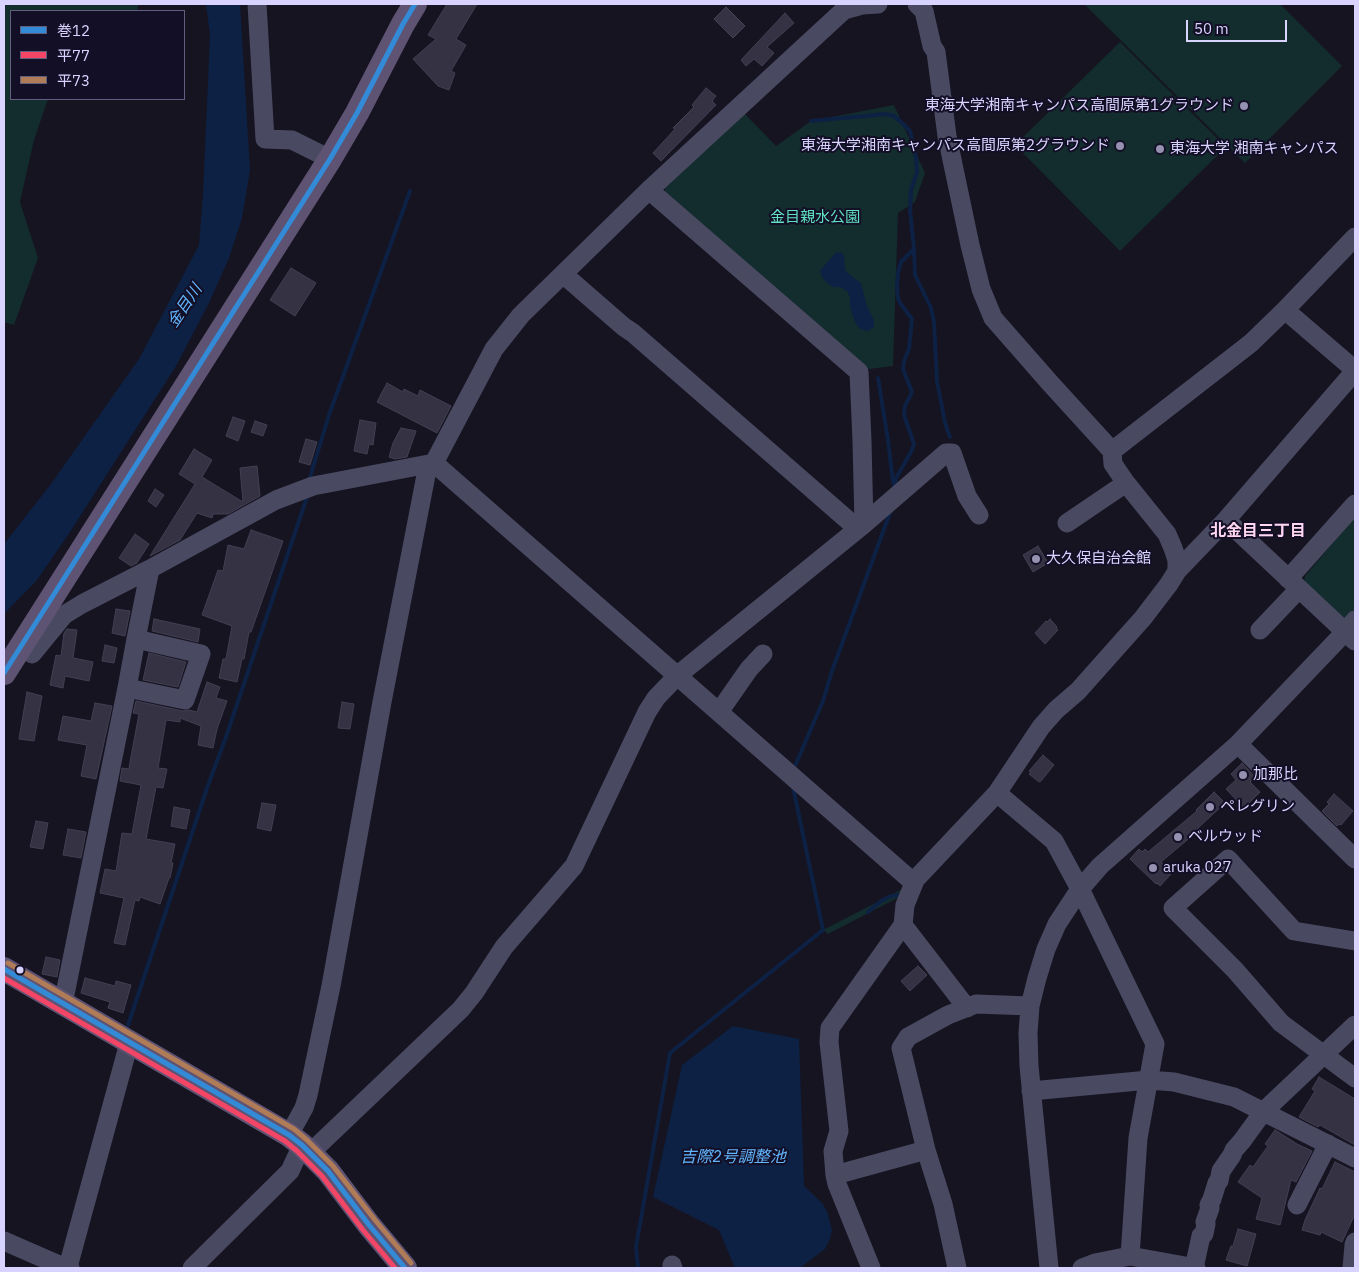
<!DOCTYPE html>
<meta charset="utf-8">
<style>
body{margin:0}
#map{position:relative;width:1359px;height:1272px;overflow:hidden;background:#161421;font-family:"IBM Plex Sans","Noto Sans JP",sans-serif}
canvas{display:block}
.frame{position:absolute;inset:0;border:5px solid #d9d4ff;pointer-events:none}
.legend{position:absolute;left:10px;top:10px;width:175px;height:90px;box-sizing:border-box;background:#130f26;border:1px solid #625e7d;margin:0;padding:6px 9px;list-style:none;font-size:15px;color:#d9d4ff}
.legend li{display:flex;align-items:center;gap:10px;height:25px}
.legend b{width:25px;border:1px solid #625e7d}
.scale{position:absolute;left:1186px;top:20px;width:101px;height:22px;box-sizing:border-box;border:2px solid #d9d4ff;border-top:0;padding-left:6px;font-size:15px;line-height:18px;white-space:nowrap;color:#d9d4ff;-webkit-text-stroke:4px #130f26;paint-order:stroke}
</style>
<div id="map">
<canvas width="1359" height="1272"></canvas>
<div class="frame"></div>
<ul class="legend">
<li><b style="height:6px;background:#338bd7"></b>巻12</li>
<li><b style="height:6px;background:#f34667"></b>平77</li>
<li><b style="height:6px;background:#b07c57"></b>平73</li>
</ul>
<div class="scale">50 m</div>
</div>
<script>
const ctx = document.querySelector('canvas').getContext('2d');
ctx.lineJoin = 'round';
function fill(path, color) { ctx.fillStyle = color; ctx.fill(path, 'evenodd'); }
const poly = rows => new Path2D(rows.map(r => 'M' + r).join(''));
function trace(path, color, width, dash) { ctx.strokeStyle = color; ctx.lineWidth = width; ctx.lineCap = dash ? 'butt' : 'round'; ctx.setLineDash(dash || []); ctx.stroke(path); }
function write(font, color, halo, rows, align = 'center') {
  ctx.font = font + ' "IBM Plex Sans","Noto Sans JP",sans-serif'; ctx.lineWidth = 4; ctx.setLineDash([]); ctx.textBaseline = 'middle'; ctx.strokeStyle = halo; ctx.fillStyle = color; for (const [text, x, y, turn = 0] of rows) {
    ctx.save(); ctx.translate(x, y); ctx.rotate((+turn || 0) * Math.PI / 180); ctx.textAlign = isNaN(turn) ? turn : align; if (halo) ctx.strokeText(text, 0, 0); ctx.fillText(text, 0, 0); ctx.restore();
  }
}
fill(poly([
 [4,4,139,4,137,11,11,11,11,99,48,99,34,140,20,202,38,258,14,325,4,322],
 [1084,4,1280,4,1342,66,1245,163],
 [1120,42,1226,147,1120,251,1015,145],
 [894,105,925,173,915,202,898,213,893,366,869,369,665,199,665,186,744,113,776,146,811,121],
 [1355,517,1355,609,1347,618,1340,619,1304,585,1305,576],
 [914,883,911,891,828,934,823,930]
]), '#132c2d');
fill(poly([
 [206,4,240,4,250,170,242,218,229,258,209,303,176,366,70,532,37,580,4,614,4,544,51,484,139,359,199,245,203,195,210,35],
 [841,252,844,256,845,270,850,275,861,283,867,306,874,320,874,327,868,331,860,329,855,322,850,307,850,298,847,291,840,287,833,287,827,283,822,277,820,271,828,261,836,253],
 [733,1026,799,1039,804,1186,822,1203,827,1211,832,1230,830,1239,825,1249,800,1268,735,1268,719,1230,653,1197,682,1065]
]), '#0d2144');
trace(poly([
 [811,121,886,114,894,116,900,121,910,131,916,157,917,172,911,190,910,210,914,249,901,262,898,273,897,287,898,298,900,303,912,319,909,349,904,361,903,369,912,392,905,406,904,415,914,444,911,452,896,478,893,491],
 [914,249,915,275,931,308,934,322,937,381,945,423,950,437],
 [878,378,888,440,893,482],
 [310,477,329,415,410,191],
 [795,766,823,701,832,671,891,510],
 [868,912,881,901,891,896,899,895],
 [128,1025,207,788,226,737,307,497],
 [638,1268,636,1247,670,1053,823,930,793,787]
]), '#0d2144', 4);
const building = poly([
 [447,4,477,4,456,39,466,45,451,71,455,73,449,90,438,86,413,59,436,39,428,35,447,4],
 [726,7,745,26,733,38,714,19,726,7],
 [785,13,794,23,767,47,774,53,762,66,754,59,746,66,741,60,785,13],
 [706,88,716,96,712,101,716,105,661,161,653,153,675,129,673,128,694,107,692,105,706,88],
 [291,268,316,283,295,316,270,300,291,268],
 [387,383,403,392,404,389,418,396,420,390,451,406,437,433,377,402,387,383],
 [233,417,245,421,238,441,226,436,233,417],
 [360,420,376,423,373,445,369,444,367,454,354,451,360,420],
 [255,421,267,425,263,436,251,432,255,421],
 [401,428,416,431,407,457,395,459,389,457,393,443,401,428],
 [306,439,317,442,310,465,299,462,306,439],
 [194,449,212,460,202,477,243,502,240,468,257,466,260,496,228,514,213,514,212,518,197,513,180,540,150,556,195,484,179,474,194,449],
 [155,489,164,495,156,507,148,501,155,489],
 [251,530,283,541,251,632,249,632,244,659,242,659,237,682,219,678,223,659,226,659,232,626,202,615,218,570,223,571,228,545,244,549,251,530],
 [135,534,149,544,137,563,131,566,119,558,135,534],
 [1038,546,1048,563,1033,572,1023,555,1038,546],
 [116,609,130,611,125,636,112,633,116,609],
 [154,619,200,629,198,642,152,631,154,619],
 [1050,619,1057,627,1056,628,1058,630,1045,644,1035,633,1046,621,1047,622,1050,619],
 [67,629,77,630,73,658,93,662,89,681,65,676,63,688,50,685,56,655,61,656,64,633,67,629],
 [105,645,117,648,114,663,102,661,105,645],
 [149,653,186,662,178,687,143,680,149,653],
 [207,682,220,687,216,698,227,701,217,729,213,748,198,745,201,726,180,718,180,722,166,720,158,768,167,769,163,788,156,787,146,839,175,844,171,863,173,863,170,878,169,878,160,904,140,897,139,901,135,900,125,945,114,943,124,898,100,893,105,869,116,871,122,833,132,834,141,785,120,781,122,768,129,769,130,762,139,714,133,713,136,701,183,711,189,710,197,712,207,682],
 [27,692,42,696,34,741,19,739,27,692],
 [342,702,354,704,350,729,338,728,342,702],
 [95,703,112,706,96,779,81,776,87,745,58,740,63,716,91,721,95,703],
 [1043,755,1054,765,1041,781,1039,782,1029,774,1031,772,1029,771,1043,755],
 [1242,763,1255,777,1250,782,1260,792,1244,808,1226,789,1236,780,1231,774,1242,763],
 [1214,792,1225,803,1198,828,1199,830,1161,862,1170,871,1169,872,1171,874,1160,886,1157,883,1156,884,1130,859,1139,849,1142,852,1145,849,1148,852,1197,811,1196,810,1214,792],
 [1334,794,1353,811,1341,825,1339,824,1337,826,1322,811,1329,804,1327,802,1334,794],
 [262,803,276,805,271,831,257,828,262,803],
 [174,807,190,810,186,829,171,826,174,807],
 [36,821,48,823,43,849,30,847,36,821],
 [68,829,86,832,81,858,63,855,68,829],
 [46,957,60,960,57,977,42,974,46,957],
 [918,966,927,975,910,991,901,981,918,966],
 [85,978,115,986,116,981,131,985,123,1013,108,1008,110,1002,81,993,85,978],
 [1319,1077,1355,1099,1355,1145,1320,1125,1318,1127,1299,1117,1315,1091,1312,1089,1319,1077],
 [1275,1130,1297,1144,1312,1151,1296,1182,1291,1180,1280,1225,1256,1219,1262,1198,1238,1182,1250,1165,1253,1167,1268,1146,1265,1144,1275,1130],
 [1335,1162,1355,1172,1355,1214,1342,1242,1321,1232,1320,1235,1302,1230,1305,1220,1320,1188,1322,1189,1335,1162],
 [1238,1229,1256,1234,1247,1266,1226,1260,1231,1246,1233,1246,1238,1229]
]);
fill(building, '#343243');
trace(building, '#433f54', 1);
trace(poly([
 [257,4,265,139,292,140,330,159],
 [649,190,859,372,862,441,864,524],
 [563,274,624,327,633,333,858,529],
 [1285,310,1355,370],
 [1112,451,1251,343,1285,310,1355,237],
 [434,463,913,882],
 [1226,520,1355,641],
 [1067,523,1126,483],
 [1177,571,1226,520,1355,371],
 [1288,579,1355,504],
 [1260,630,1299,589],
 [32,654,64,615,82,604,150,569,276,500,313,486,434,463],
 [127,688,185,700,201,654,136,639],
 [719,712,749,669,763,654],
 [1238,744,1355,859],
 [997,793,1054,841,1080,889,1155,1044,1138,1138,1130,1256],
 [903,925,967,1008],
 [1355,941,1294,931,1228,859,1173,908,1235,970,1281,1023,1355,1078],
 [63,1004,127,688,136,639,150,569],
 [1031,1091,1149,1080,1174,1082,1234,1097,1355,1158],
 [289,1135,304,1108,308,1095,331,986,382,702,427,470,434,463,494,349,521,315,649,190,844,10,862,5,878,4],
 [310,1153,461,1009,474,993,504,947,574,866,647,712,656,698,678,675,864,524,946,453,952,453,967,496,979,515],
 [835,1175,926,1150],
 [1297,1205,1328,1144],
 [4,1241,59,1265,70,1268],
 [672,1265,673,1268],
 [68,1267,129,1043],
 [192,1268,290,1171,302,1145],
 [871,1268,837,1184,835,1175,833,1151,839,1131,829,1042,830,1028,903,925,905,905,914,883,913,882,997,793,1041,727,1056,710,1078,691,1143,618,1169,584,1177,571,1177,560,1173,548,1167,534,1126,483,1113,464,1112,451,1050,383,993,318,981,289,970,245,947,136,936,52,932,46,924,11,917,4],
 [957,1268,943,1204,926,1150,901,1048,908,1037,948,1015,976,1004,1030,1006],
 [1049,1268,1029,1066,1028,1033,1030,1006,1037,978,1046,949,1057,924,1080,889,1100,866,1238,744,1345,632,1355,620],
 [1082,1268,1095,1263,1130,1256,1196,1268],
 [1194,1268,1201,1236,1204,1234,1206,1224,1205,1222,1210,1208,1209,1205,1212,1199,1217,1183,1219,1181,1221,1171,1232,1155,1234,1150,1242,1141,1263,1112,1355,1025],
 [1352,1268,1354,1245,1355,1242]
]), '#4a4962', 19);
trace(poly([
 [4,673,330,159,357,113,403,24,415,4],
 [4,969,289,1135,302,1145,328,1171,369,1225,405,1268]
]), '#5e5373', 24);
trace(poly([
 [4,673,330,159,357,113,403,24,415,4],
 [4,969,289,1135,302,1145,328,1171,369,1225,405,1268]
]), '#338bd7', 5);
trace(poly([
 [4,978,285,1141,297,1151,322,1176,363,1230,395,1268]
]), '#f34667', 5);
trace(poly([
 [8,963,294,1129,307,1140,333,1166,375,1220,411,1263]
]), '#b07c57', 5);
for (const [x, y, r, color] of [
 [1244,106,5,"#9591b1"],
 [1120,146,5,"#9591b1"],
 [1160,149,5,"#9591b1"],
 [1036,559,5,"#9591b1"],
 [1243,775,5,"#9591b1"],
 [1210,807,5,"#9591b1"],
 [1178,837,5,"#9591b1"],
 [1153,868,5,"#9591b1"],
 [20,970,4.5,"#d9d4ff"]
]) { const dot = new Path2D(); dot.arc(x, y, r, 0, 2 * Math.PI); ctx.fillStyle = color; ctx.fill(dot); trace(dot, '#130f26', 2); }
write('15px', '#d9d4ff', '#130f26', [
 ["東海大学湘南キャンパス高間原第1グラウンド",1234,106,"right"],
 ["東海大学湘南キャンパス高間原第2グラウンド",1110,146,"right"],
 ["東海大学 湘南キャンパス",1170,149],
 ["大久保自治会館",1046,559],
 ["加那比",1253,775],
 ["ペレグリン",1220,807],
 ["ベルウッド",1188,837],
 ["aruka 027",1163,868]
], 'left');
write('15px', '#5fe0c0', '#130f26', [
 ["金目親水公園",815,218]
]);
write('italic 16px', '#62b6ff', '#130f26', [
 ["金目川",185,306,-56],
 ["吉際2号調整池",733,1157]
]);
write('bold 16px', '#ffd6f0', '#130f26', [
 ["北金目三丁目",1258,531]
]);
</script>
